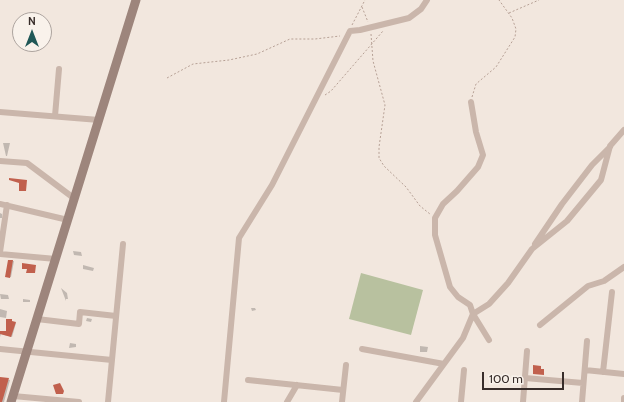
<!DOCTYPE html>
<style>
body{margin:0}
#map{position:relative;width:624px;height:402px;overflow:hidden;background:#f2e7de;font-family:Cabin,sans-serif}
canvas{display:block}
.north{position:absolute;left:12px;top:12px;width:40px;height:40px;box-sizing:border-box;background:#f9f2eb;border:1px solid #aca39e;border-radius:50%;rotate:0deg;font-size:11px;font-weight:700;line-height:16px;text-align:center;color:#382d2a}
.north::after{content:'';display:block;margin:auto;width:14px;height:18px;background:#205857;clip-path:polygon(50% 0,100% 100%,50% 72%,0 100%)}
.scale{position:absolute;left:482px;top:372px;width:82px;height:18px;box-sizing:border-box;border:2px solid #382d2a;border-top:0;padding-left:5px;font-size:12px;line-height:14px;white-space:nowrap;color:#382d2a;-webkit-text-stroke:3px #f9f2eb;paint-order:stroke}
</style>
<div id="map">
<canvas width="624" height="402"></canvas>
<div class="north">N</div>
<div class="scale">100 m</div>
</div>
<script>
const ctx = document.querySelector('canvas').getContext('2d');
ctx.lineJoin = 'round';
function fill(path, color) { ctx.fillStyle = color; ctx.fill(path, 'evenodd'); }
const poly = rows => new Path2D(rows.map(r => 'M' + r).join(''));
function trace(path, color, width, dash) { ctx.strokeStyle = color; ctx.lineWidth = width; ctx.lineCap = dash ? 'butt' : 'round'; ctx.setLineDash(dash || []); ctx.stroke(path); }
fill(poly([
 [361,273,423,290,411,335,349,319]
]), '#b8c19f');
fill(poly([
 [3,143,10,143,7,156,6,156],
 [0,213,2,214,2,218,0,218],
 [73,251,81,252,82,256,74,255],
 [9,261,14,261,11,277,7,277],
 [83,265,94,268,93,271,83,269],
 [61,288,67,293,68,299,66,299,66,301],
 [0,294,8,295,9,299,1,299],
 [23,299,30,300,30,302,23,302],
 [251,308,255,308,256,310,252,311],
 [0,309,7,311,6,318,0,317],
 [87,318,92,319,91,322,86,321],
 [11,320,12,322,16,323,12,337,1,334,0,337,0,332,7,332],
 [70,343,76,344,76,347,69,348],
 [420,346,428,347,427,352,420,352],
 [0,378,10,380,4,402,0,402]
]), '#0003');
fill(poly([
 [9,178,27,180,26,191,19,191,19,183,9,180],
 [8,260,13,260,10,278,5,277],
 [22,263,36,265,35,273,26,273,27,269,22,269],
 [6,319,12,319,12,321,16,322,11,337,0,334,0,331,6,331],
 [533,365,541,366,541,369,544,369,544,375,533,374],
 [0,377,9,378,2,402,0,402],
 [60,383,64,391,63,394,56,394,53,385]
]), '#c1604d');
trace(poly([
 [362,7,368,22],
 [509,13,539,0],
 [352,25,365,0],
 [371,34,373,61,385,105,379,147,379,158,384,166,406,187,420,206,430,214],
 [167,78,193,64,229,60,257,54,290,39,315,39,340,36],
 [325,95,331,91,383,31],
 [472,97,476,84,496,67,515,37,516,29,512,18,499,0]
]), '#b6a095', 1, [2, 2]);
trace(poly([
 [471,102,476,132,483,155,478,167,457,191,443,204,435,218,435,235,450,287,458,297,470,305,473,314,489,340],
 [0,112,99,120],
 [55,116,59,69],
 [0,161,27,163,75,199],
 [0,204,68,220],
 [535,244,562,204,592,165,610,147],
 [0,252,7,205],
 [0,254,56,259],
 [37,319,79,324,80,312,116,316],
 [540,325,588,286,604,281,624,267],
 [0,349,112,360],
 [362,349,444,364],
 [585,370,624,374],
 [603,372,612,292],
 [525,378,583,383],
 [248,380,343,390],
 [13,396,79,402],
 [108,402,123,244],
 [224,402,239,238,272,185,350,31,360,30,409,18,421,9,427,0],
 [287,402,297,385],
 [342,402,346,365],
 [416,402,463,338,473,314,489,304,508,283,532,249,567,221,601,180,610,146,624,130],
 [461,402,464,370],
 [523,402,527,351],
 [582,402,587,341],
 [624,402,624,398]
]), '#cab6ab', 6);
trace(poly([
 [11,402,136,0]
]), '#9d857c', 9);
</script>
